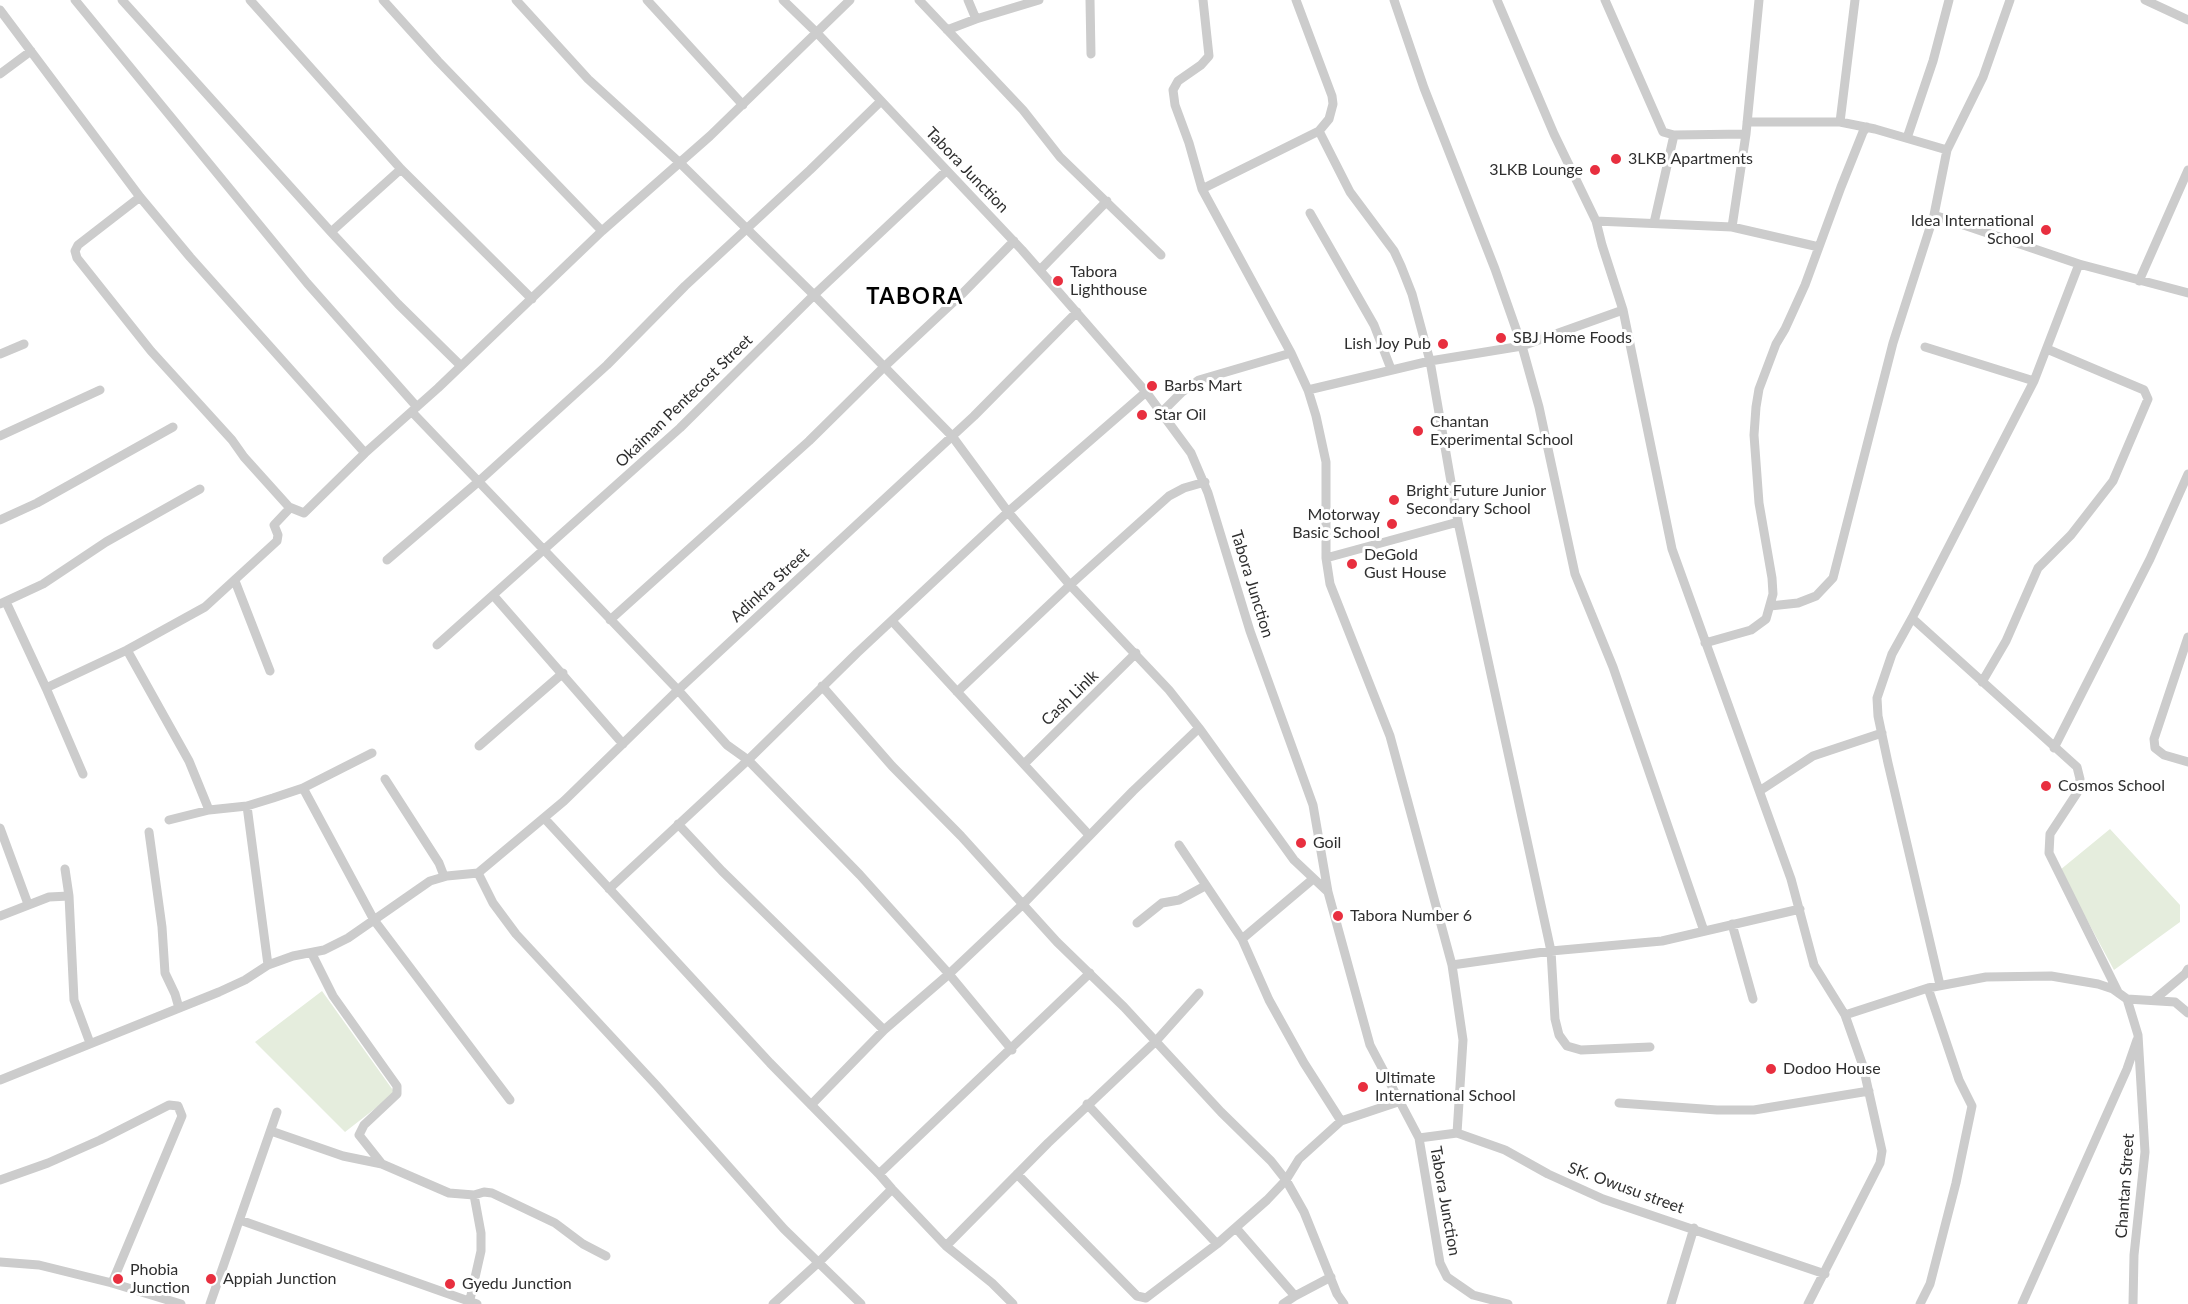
<!DOCTYPE html>
<style>
body{margin:0}
canvas{display:block;background:#fff}
</style>
<canvas width="2188" height="1304"></canvas>
<script>
const ctx = document.querySelector('canvas').getContext('2d');
ctx.lineJoin = 'round';
function fill(path, color) { ctx.fillStyle = color; ctx.fill(path, 'evenodd'); }
const poly = rows => new Path2D(rows.map(r => 'M' + r).join(''));
function trace(path, color, width, dash) { ctx.strokeStyle = color; ctx.lineWidth = width; ctx.lineCap = dash ? 'butt' : 'round'; ctx.setLineDash(dash || []); ctx.stroke(path); }
function write(font, color, halo, rows, align = 'center') {
  ctx.font = font + ' Lato,sans-serif'; ctx.lineWidth = 6; ctx.setLineDash([]); ctx.textBaseline = 'middle'; ctx.strokeStyle = halo; ctx.fillStyle = color; for (const [text, x, y, turn = 0] of rows) {
    ctx.save(); ctx.translate(x, y); ctx.rotate((+turn || 0) * Math.PI / 180); ctx.textAlign = isNaN(turn) ? turn : align; if (halo) ctx.strokeText(text, 0, 0); ctx.fillText(text, 0, 0); ctx.restore();
  }
}
fill(poly([
 [2110,829,2180,905,2180,922,2114,970,2060,870],
 [322,991,395,1093,345,1132,255,1042]
]), '#e5eddd');
trace(poly([
 [75,0,307,283,417,407],
 [122,0,331,232,398,304,461,366],
 [250,0,401,169,532,299],
 [383,0,438,61,602,231],
 [516,0,588,79,680,163,814,295,952,436,1008,512,1070,585,1169,690,1199,728,1294,860,1328,892],
 [647,0,743,105],
 [783,0,817,33,1022,250,1146,392,1191,453,1208,493,1250,631,1313,805,1328,892,1370,1045,1419,1138,1440,1263,1447,1277,1473,1295,1508,1304],
 [919,0,1023,110,1060,157,1161,255],
 [968,0,976,19],
 [1090,0,1091,54],
 [1203,0,1209,56,1201,65,1178,81,1173,90,1175,105,1189,143,1202,189,1291,353,1308,390,1316,416,1326,462,1326,558,1330,584,1390,736,1452,965],
 [1394,0,1424,88,1495,269,1522,346,1539,407,1575,574,1613,667,1704,931],
 [1497,0,1554,134,1596,221,1602,245,1623,310,1672,549,1791,879,1814,965,1845,1015,1863,1066,1882,1151,1880,1163,1808,1304],
 [1605,0,1663,132,1674,135,1746,134],
 [2145,0,2188,20],
 [0,10,140,197,190,257,365,453],
 [947,30,976,19,1039,0],
 [0,74,31,51],
 [1747,122,1840,122,1855,0],
 [1840,122,1875,129,1947,150,1934,215,2079,264,2188,293],
 [1907,138,1933,61,1949,0],
 [1947,150,1983,77,2010,0],
 [1202,189,1319,131,1329,119,1333,104,1332,96,1296,0],
 [140,197,78,245,75,251,77,258,151,351,232,440,244,457,289,507,304,513,365,453,438,388,602,231,710,136,850,0],
 [1310,213,1374,325,1391,369],
 [1596,221,1732,227,1819,247],
 [1654,223,1674,135],
 [1732,227,1746,134,1759,0],
 [331,232,401,169],
 [1040,270,1107,201],
 [2139,281,2188,170],
 [1623,310,1522,346,1430,361,1458,522,1551,951,1555,1019,1559,1035,1567,1046,1581,1050,1650,1047],
 [1925,347,2034,381],
 [0,354,24,344],
 [1308,390,1430,361,1412,294,1401,266,1394,251,1350,192,1319,131],
 [412,412,678,690,727,745,748,760,860,875,949,974,1012,1050],
 [1162,412,1182,392,1199,380,1291,353],
 [0,436,100,390],
 [0,520,37,503,173,427],
 [1326,558,1458,522],
 [387,560,478,482,607,365,685,286,810,170,881,101],
 [235,581,270,671],
 [493,595,623,744],
 [6,602,46,688,83,774],
 [0,604,43,584,106,542,200,489],
 [1770,606,1798,603,1816,596,1833,578,1893,343,1934,215],
 [1912,618,2077,767,2080,779,2077,793,2050,834,2049,853,2118,992],
 [610,620,809,441,884,367,962,294,1014,241],
 [892,621,1089,835],
 [2188,637,2154,739,2155,748,2164,755,2188,762],
 [1705,643,1751,630,1766,619,1773,594,1772,578,1759,503,1754,435,1756,407,1759,389,1776,344,1785,329,1805,285,1841,187,1863,132,1867,127],
 [437,645,680,428,814,295,946,171],
 [127,650,189,761,209,810],
 [1982,682,2006,641,2038,568,2071,535,2113,481,2148,399,2144,390,2047,349],
 [822,686,892,766,961,836,1057,942,1124,1007,1221,1112,1271,1161,1286,1180,1304,1212,1337,1294,1344,1304],
 [46,688,127,650,205,607,277,541,278,535,274,525,290,508],
 [957,692,1070,585,1169,496,1184,488,1205,482],
 [479,746,563,673],
 [2054,748,2150,559,2188,474],
 [1024,764,1136,653],
 [385,779,439,863,444,876],
 [303,788,374,920,510,1100],
 [1761,790,1813,756,1882,733],
 [247,806,268,965],
 [545,819,770,1063,879,1174,892,1189,946,1246,992,1283,1013,1304],
 [169,820,209,810,247,806,273,798,303,788,372,753],
 [678,824,722,871,884,1030],
 [0,828,28,904],
 [149,832,162,927,165,973,175,994,179,1008],
 [1179,845,1242,939,1269,1000,1304,1063,1341,1121],
 [65,869,69,896,74,1000,90,1043],
 [478,873,564,801,678,690,974,416,1077,312],
 [478,873,493,903,516,934,657,1086,784,1229,861,1304],
 [609,889,748,760,857,653,1008,512,1146,392],
 [0,916,49,897,69,896],
 [1137,923,1162,903,1179,900,1205,886],
 [1732,924,1753,999],
 [1242,939,1313,879],
 [312,954,333,996,397,1086,397,1094,364,1125,359,1135,382,1164],
 [1940,985,1888,763,1878,716,1877,698,1892,654,1912,618,2034,381,2079,264],
 [2127,999,2175,1002,2188,1013],
 [2155,999,2185,974,2188,969],
 [1845,1015,1928,988,1986,977,2051,976,2098,984,2113,989,2127,999,2138,1035,2145,1152,2134,1255,2133,1304],
 [0,1080,219,992,245,980,268,965,293,956,324,950,348,938,430,881,447,876,478,873],
 [1619,1103,1717,1110,1754,1110,1869,1091],
 [1087,1104,1217,1244],
 [811,1105,884,1030,949,974,1022,905,1133,791,1199,728],
 [271,1131,343,1156,382,1164,449,1193,474,1195,481,1233,481,1251,469,1304],
 [1457,1133,1463,1040,1452,965,1551,951,1662,941,1800,909],
 [1419,1138,1457,1133,1505,1150,1548,1174,1603,1199,1825,1274],
 [879,1174,1090,973],
 [1017,1174,1137,1296,1146,1298,1217,1244,1267,1200,1286,1180,1299,1159,1341,1121,1401,1101],
 [0,1180,48,1163,100,1140,169,1105,178,1106,182,1116,112,1283],
 [474,1195,484,1192,492,1193,555,1223,583,1244,606,1256],
 [240,1220,477,1304],
 [1236,1228,1295,1296],
 [946,1246,1048,1143,1156,1041,1199,993],
 [0,1262,39,1265,112,1283,181,1304],
 [210,1304,277,1112],
 [773,1304,819,1262,892,1189],
 [1283,1304,1295,1296,1331,1277],
 [1671,1304,1694,1228],
 [1920,1304,1930,1284,1956,1183,1972,1106,1959,1080,1928,988],
 [2022,1304,2127,1069,2137,1040]
]), '#ccc', 9);
for (const [x, y, r, color] of [
 [1616,159,6,"#e82f3f"],
 [1595,170,6,"#e82f3f"],
 [2046,230,6,"#e82f3f"],
 [1058,281,6,"#e82f3f"],
 [1501,338,6,"#e82f3f"],
 [1443,344,6,"#e82f3f"],
 [1152,386,6,"#e82f3f"],
 [1142,415,6,"#e82f3f"],
 [1418,431,6,"#e82f3f"],
 [1394,500,6,"#e82f3f"],
 [1392,524,6,"#e82f3f"],
 [1352,564,6,"#e82f3f"],
 [2046,786,6,"#e82f3f"],
 [1301,843,6,"#e82f3f"],
 [1338,916,6,"#e82f3f"],
 [1771,1069,6,"#e82f3f"],
 [1363,1087,6,"#e82f3f"],
 [118,1279,6,"#e82f3f"],
 [211,1279,6,"#e82f3f"],
 [450,1284,6,"#e82f3f"]
]) { const dot = new Path2D(); dot.arc(x, y, r, 0, 2 * Math.PI); ctx.fillStyle = color; ctx.fill(dot); trace(dot, '#fff', 2); }
write('16px', '#2f2f2f', '#fff', [
 ["3LKB Apartments",1628,159],
 ["3LKB Lounge",1583,170,"right"],
 ["Idea International",2034,221,"right"],
 ["School",2034,239,"right"],
 ["Tabora",1070,272],
 ["Lighthouse",1070,290],
 ["SBJ Home Foods",1513,338],
 ["Lish Joy Pub",1431,344,"right"],
 ["Barbs Mart",1164,386],
 ["Star Oil",1154,415],
 ["Chantan",1430,422],
 ["Experimental School",1430,440],
 ["Bright Future Junior",1406,491],
 ["Secondary School",1406,509],
 ["Motorway",1380,515,"right"],
 ["Basic School",1380,533,"right"],
 ["DeGold",1364,555],
 ["Gust House",1364,573],
 ["Cosmos School",2058,786],
 ["Goil",1313,843],
 ["Tabora Number 6",1350,916],
 ["Dodoo House",1783,1069],
 ["Ultimate",1375,1078],
 ["International School",1375,1096],
 ["Phobia",130,1270],
 ["Junction",130,1288],
 ["Appiah Junction",223,1279],
 ["Gyedu Junction",462,1284]
], 'left');
write('16px', '#2f2f2f', '#fff', [
 ["Tabora Junction",967,170,46],
 ["Okaiman Pentecost Street",684,401,-44],
 ["Tabora Junction",1252,584,73],
 ["Adinkra Street",770,585,-43],
 ["Cash Linlk",1070,698,-44],
 ["Chantan Street",2125,1186,-86],
 ["SK. Owusu street",1626,1188,20],
 ["Tabora Junction",1445,1201,80]
]);
ctx.letterSpacing = '1.5px';
write('bold 22px', '#000', '#fff', [
 ["TABORA",915,297]
]);
ctx.letterSpacing = '0px';
</script>
